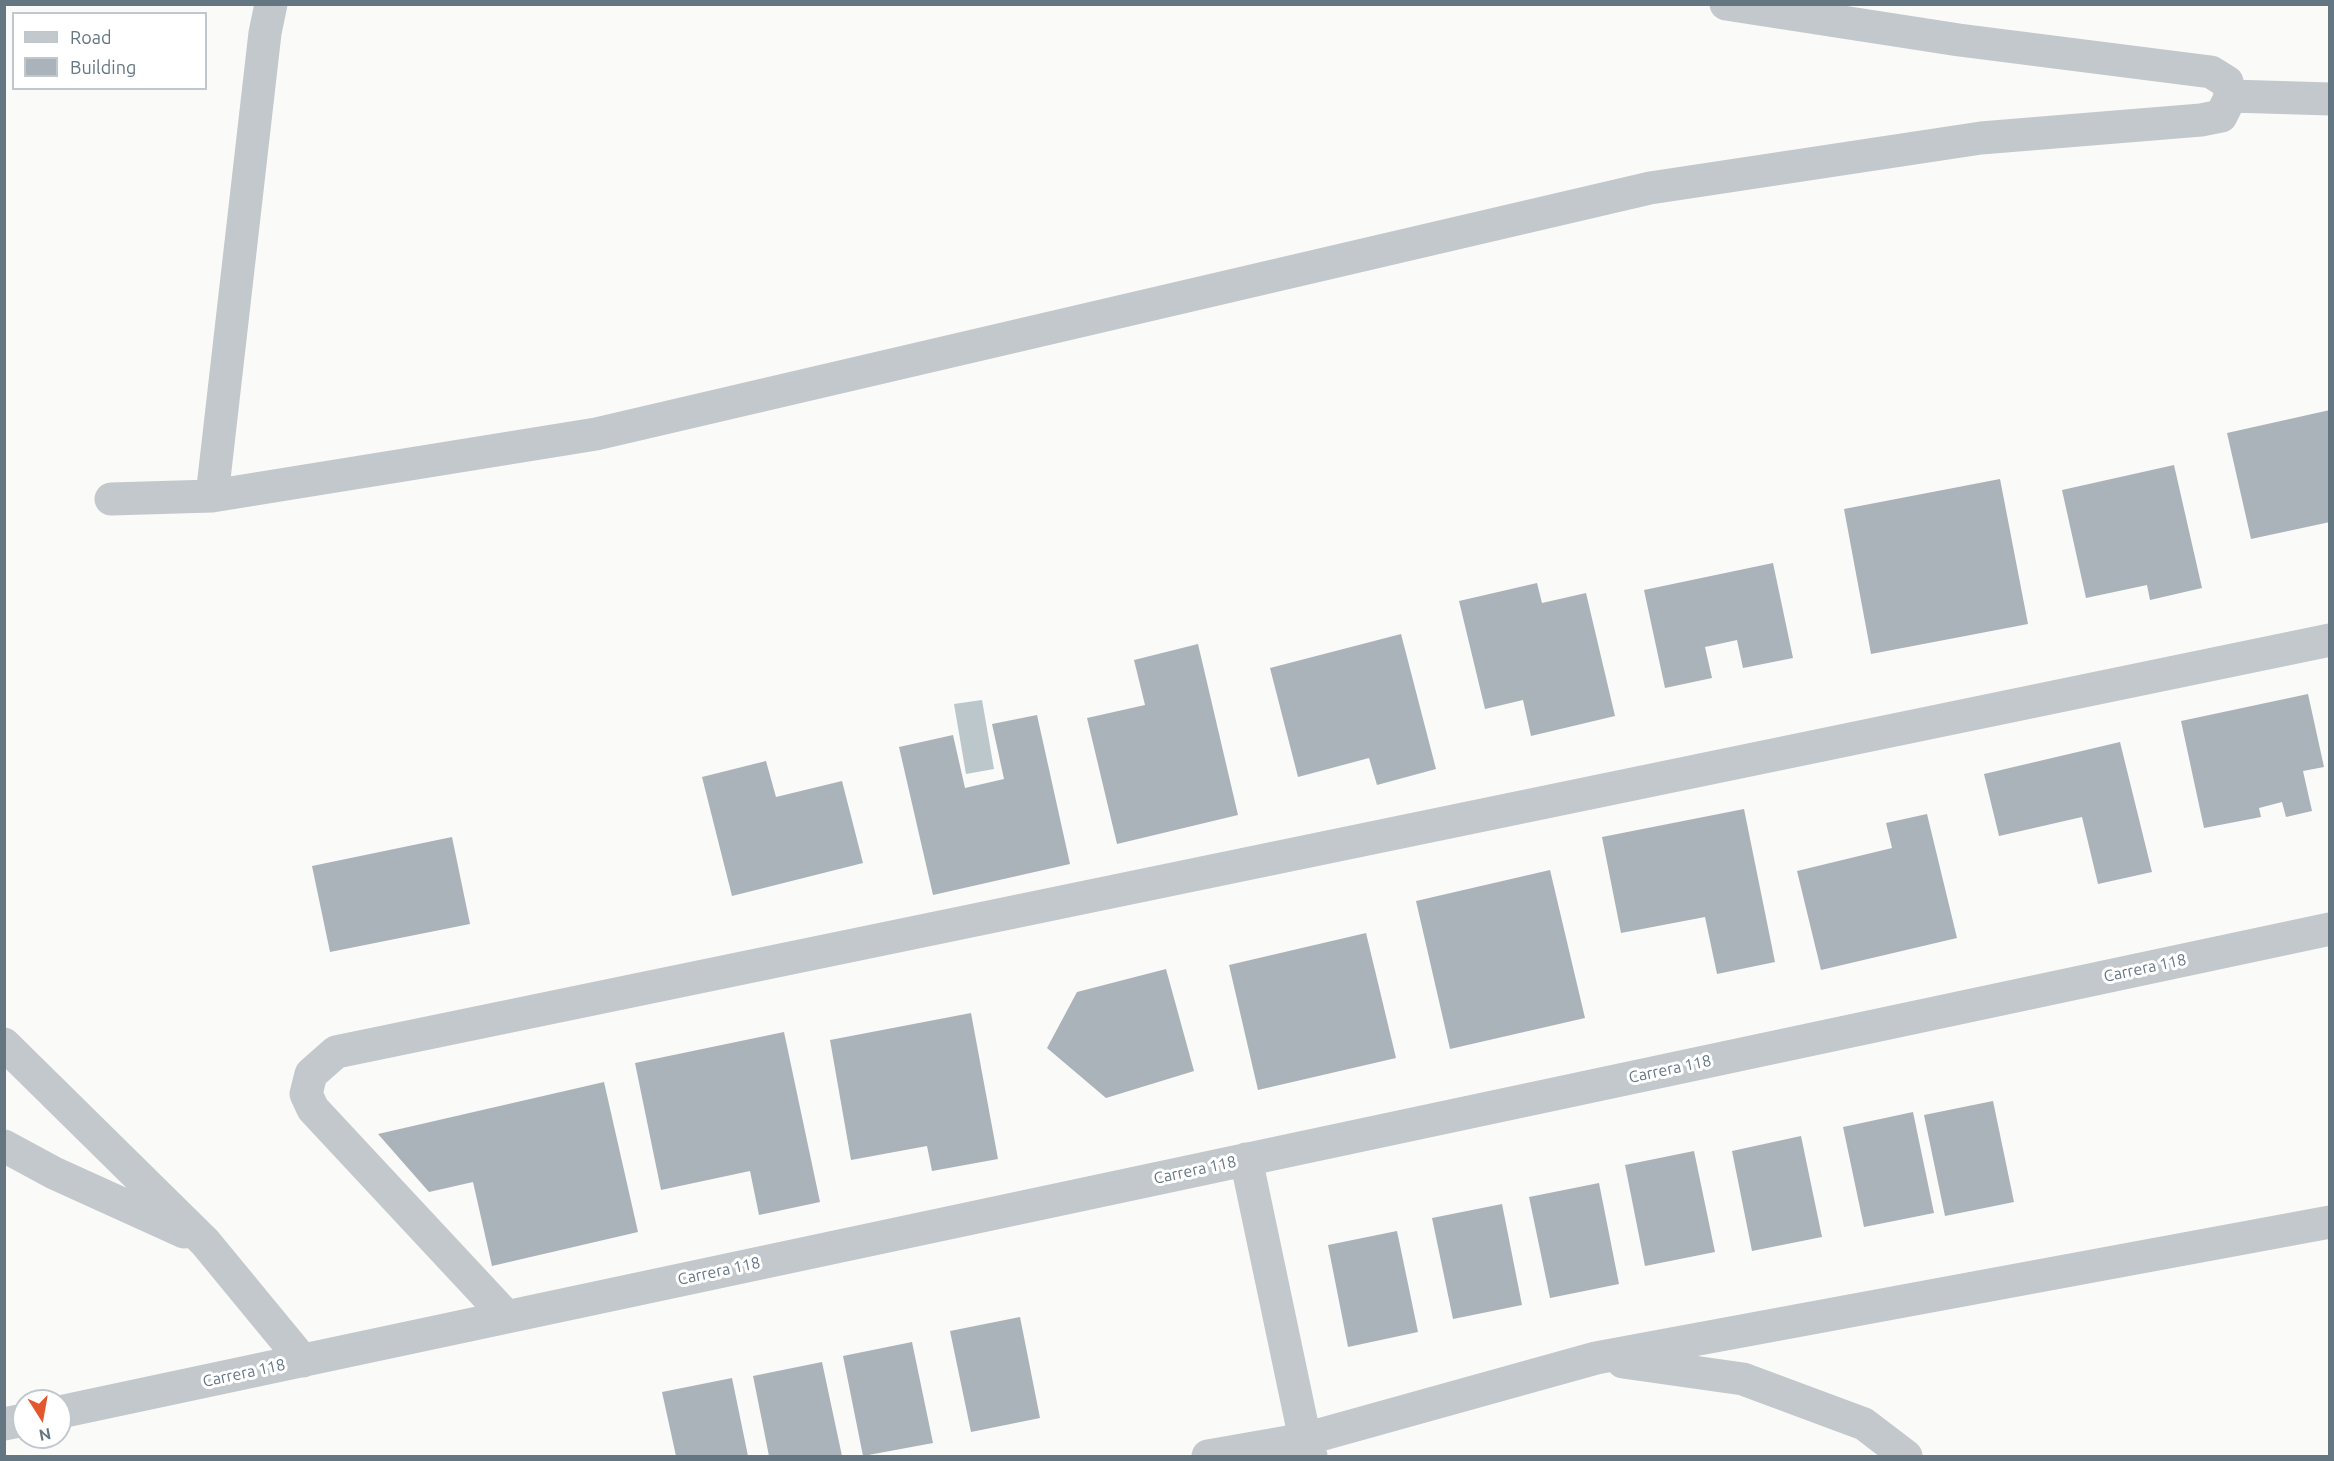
<!DOCTYPE html>
<style>
body{margin:0}
#map{position:relative;width:2334px;height:1461px;overflow:hidden;background:#fafaf8;font-family:Ubuntu,sans-serif}
canvas{display:block}
.frame{position:absolute;inset:0;border:6px solid #657683;pointer-events:none}
.legend{position:absolute;left:12px;top:12px;width:195px;height:78px;box-sizing:border-box;background:#fff;border:2px solid #c1c8cd;margin:0;padding:8px 10px;list-style:none;font-size:18px;color:#657683}
.legend li{display:flex;align-items:center;gap:12px;height:30px}
.legend b{width:30px;border:2px solid #c1c8cd}
.north{position:absolute;left:12px;top:1389px;width:60px;height:60px;box-sizing:border-box;background:#fff;border:2px solid #c1c8cd;border-radius:50%;rotate:169deg;font-size:16px;font-weight:700;line-height:24px;text-align:center;color:#657683}
.north::after{content:'';display:block;margin:auto;width:21px;height:27px;background:#e4572e;clip-path:polygon(50% 0,100% 100%,50% 72%,0 100%)}
</style>
<div id="map">
<canvas width="2334" height="1461"></canvas>
<div class="frame"></div>
<ul class="legend">
<li><b style="height:8px;background:#c3c8cc"></b>Road</li>
<li><b style="height:16px;background:#aab3b9"></b>Building</li>
</ul>
<div class="north">N</div>
</div>
<script>
const ctx = document.querySelector('canvas').getContext('2d');
ctx.lineJoin = 'round';
function fill(path, color) { ctx.fillStyle = color; ctx.fill(path, 'evenodd'); }
const poly = rows => new Path2D(rows.map(r => 'M' + r).join(''));
function trace(path, color, width, dash) { ctx.strokeStyle = color; ctx.lineWidth = width; ctx.lineCap = dash ? 'butt' : 'round'; ctx.setLineDash(dash || []); ctx.stroke(path); }
function write(font, color, halo, rows, align = 'center') {
  ctx.font = font + ' Ubuntu,sans-serif'; ctx.lineWidth = 6; ctx.setLineDash([]); ctx.textBaseline = 'middle'; ctx.strokeStyle = halo; ctx.fillStyle = color; for (const [text, x, y, turn = 0] of rows) {
    ctx.save(); ctx.translate(x, y); ctx.rotate((+turn || 0) * Math.PI / 180); ctx.textAlign = isNaN(turn) ? turn : align; if (halo) ctx.strokeText(text, 0, 0); ctx.fillText(text, 0, 0); ctx.restore();
  }
}
fill(poly([
 [982,700,994,769,966,774,954,704]
]), '#bbc7cb');
fill(poly([
 [2330,410,2330,522,2251,539,2227,433],
 [2174,465,2202,588,2150,600,2147,585,2086,598,2062,490],
 [2000,479,2028,624,1871,654,1844,509],
 [1773,563,1793,658,1743,668,1737,640,1705,647,1712,678,1665,688,1644,590],
 [1537,583,1542,603,1586,593,1615,716,1531,736,1523,700,1485,709,1459,601],
 [1401,634,1436,769,1377,785,1369,758,1298,777,1270,668],
 [1198,644,1238,815,1117,844,1087,718,1145,705,1134,660],
 [2308,694,2324,767,2303,771,2312,811,2286,817,2282,802,2259,808,2261,817,2204,828,2181,721],
 [1037,715,1070,864,933,895,899,747,953,735,965,788,1004,779,992,724],
 [2120,742,2152,872,2098,884,2082,817,1999,836,1984,774],
 [766,761,776,797,842,781,863,863,732,896,702,777],
 [1744,809,1775,962,1717,974,1705,917,1621,933,1602,837],
 [1927,814,1957,938,1821,970,1797,871,1892,848,1886,823],
 [452,837,470,924,330,952,312,866],
 [1550,870,1585,1018,1450,1049,1416,901],
 [1366,933,1396,1058,1258,1090,1229,965],
 [1166,969,1194,1071,1106,1098,1047,1048,1077,992],
 [971,1013,998,1159,932,1171,927,1146,851,1160,830,1040],
 [784,1032,820,1202,759,1215,750,1171,661,1190,635,1063],
 [604,1082,638,1232,492,1266,473,1182,429,1192,378,1134],
 [1993,1101,2014,1202,1945,1216,1924,1115],
 [1913,1112,1934,1213,1864,1227,1843,1127],
 [1801,1136,1822,1237,1752,1251,1732,1151],
 [1694,1151,1715,1252,1645,1266,1625,1165],
 [1599,1183,1619,1284,1550,1298,1529,1197],
 [1502,1204,1522,1305,1453,1319,1432,1218],
 [1397,1231,1418,1332,1348,1347,1328,1245],
 [1020,1317,1040,1418,971,1432,950,1331],
 [912,1342,933,1443,863,1456,843,1356],
 [822,1362,842,1456,769,1456,753,1376],
 [732,1378,748,1456,676,1456,662,1392]
]), '#aab3b9');
trace(poly([
 [2231,96,2330,99],
 [212,496,265,33,271,4],
 [111,499,212,496,596,434,1650,188,1981,138,2201,120,2221,116,2231,96,2227,82,2211,72,1959,40,1726,4],
 [4,1044,205,1242,303,1361],
 [4,1146,54,1173,184,1232],
 [1246,1159,1305,1439,1311,1456],
 [506,1316,313,1109,306,1094,311,1074,336,1052,2330,640],
 [1623,1362,1743,1379,1864,1424,1906,1456],
 [60,1412,2330,929],
 [4,1424,24,1420],
 [1208,1456,1305,1439,1596,1358,2330,1222]
]), '#c3c8cc', 33);
write('16px', '#657683', '#fff', [
 ["Carrera 118",2145,968,-12],
 ["Carrera 118",1670,1069,-12],
 ["Carrera 118",1195,1170,-12],
 ["Carrera 118",719,1271,-12],
 ["Carrera 118",244,1373,-12]
]);
</script>
